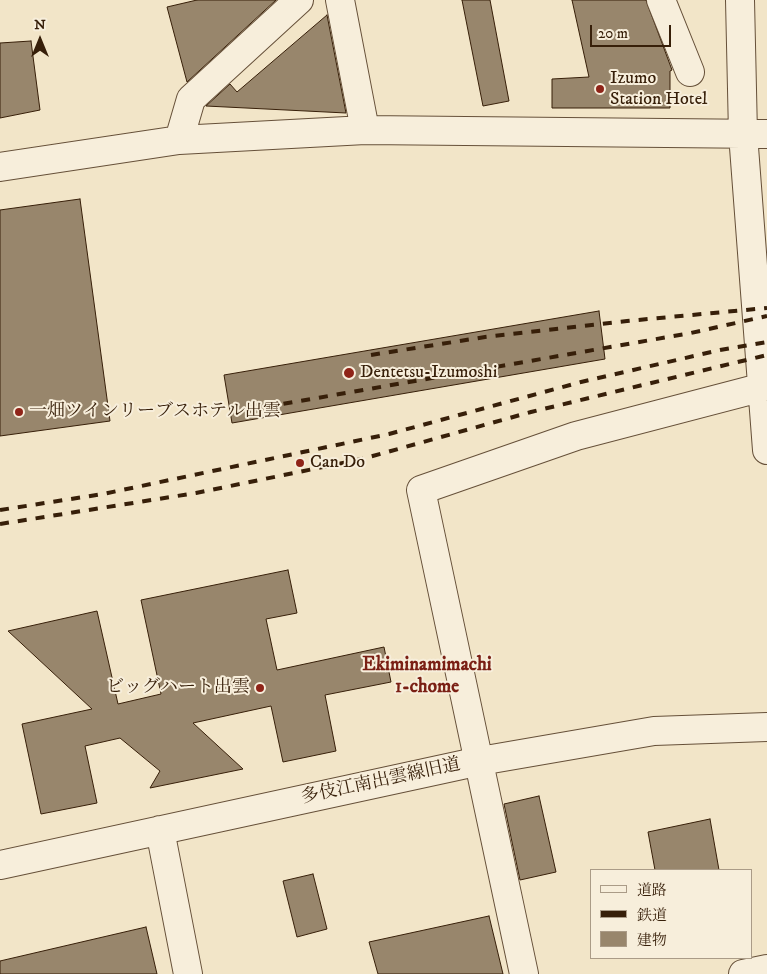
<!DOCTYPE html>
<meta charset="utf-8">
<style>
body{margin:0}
#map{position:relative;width:767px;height:974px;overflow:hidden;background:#f2e5c8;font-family:"IM FELL DW Pica","Noto Serif JP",serif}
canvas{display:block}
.legend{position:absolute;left:590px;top:869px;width:162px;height:90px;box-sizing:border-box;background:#f7eedb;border:1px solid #aa9b87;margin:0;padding:6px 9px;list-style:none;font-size:15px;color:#371f09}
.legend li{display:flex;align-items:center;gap:10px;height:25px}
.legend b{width:25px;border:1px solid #aa9b87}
.north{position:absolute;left:15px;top:15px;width:50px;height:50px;-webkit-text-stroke:4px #f7eedb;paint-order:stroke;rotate:0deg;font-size:14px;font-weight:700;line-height:20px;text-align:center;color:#371f09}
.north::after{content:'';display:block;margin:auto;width:18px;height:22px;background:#371f09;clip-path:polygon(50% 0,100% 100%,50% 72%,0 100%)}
.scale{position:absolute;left:590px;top:25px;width:81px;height:22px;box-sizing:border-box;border:2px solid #371f09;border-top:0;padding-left:6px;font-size:15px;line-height:18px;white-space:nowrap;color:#371f09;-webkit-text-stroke:4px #f7eedb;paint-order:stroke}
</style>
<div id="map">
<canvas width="767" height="974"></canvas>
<ul class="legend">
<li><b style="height:6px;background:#f7eedb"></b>道路</li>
<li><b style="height:6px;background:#371f09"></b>鉄道</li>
<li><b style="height:14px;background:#98866c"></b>建物</li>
</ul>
<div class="north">N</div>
<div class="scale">20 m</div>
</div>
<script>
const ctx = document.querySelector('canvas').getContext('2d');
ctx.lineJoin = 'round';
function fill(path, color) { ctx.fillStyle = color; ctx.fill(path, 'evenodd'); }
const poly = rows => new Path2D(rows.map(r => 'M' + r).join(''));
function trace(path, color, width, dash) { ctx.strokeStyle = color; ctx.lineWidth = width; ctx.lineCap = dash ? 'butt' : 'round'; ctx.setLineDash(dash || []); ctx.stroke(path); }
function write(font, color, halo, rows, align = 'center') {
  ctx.font = font + ' "IM FELL DW Pica","Noto Serif JP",serif'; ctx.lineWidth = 4; ctx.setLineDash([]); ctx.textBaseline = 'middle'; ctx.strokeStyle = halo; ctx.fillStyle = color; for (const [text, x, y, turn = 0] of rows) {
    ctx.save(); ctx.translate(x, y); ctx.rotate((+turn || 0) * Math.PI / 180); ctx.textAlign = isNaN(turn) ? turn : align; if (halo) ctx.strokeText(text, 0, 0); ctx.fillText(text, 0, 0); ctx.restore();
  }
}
const building = poly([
 [197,0,276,0,187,82,167,7,197,0],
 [462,0,490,0,509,101,483,106,462,0],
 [572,0,646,0,672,70,670,71,670,108,552,108,552,79,589,77,572,0],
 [327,15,346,113,206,106,230,84,237,92,327,15],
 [31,41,40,110,0,118,0,43,31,41],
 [80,199,110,421,0,436,0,210,80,199],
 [599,311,605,359,232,423,224,375,599,311],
 [288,570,297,613,266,619,277,670,384,647,391,682,325,695,336,751,283,762,271,706,193,723,243,769,150,788,160,771,120,738,85,746,97,803,41,814,22,724,92,709,8,631,97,611,118,704,161,694,141,600,288,570],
 [539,796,556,872,520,880,504,804,539,796],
 [710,819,719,870,655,870,648,832,710,819],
 [313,874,327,929,297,937,283,881,313,874],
 [489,916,503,974,378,974,369,942,489,916],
 [146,927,157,974,0,974,0,961,146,927]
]);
fill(building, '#98866c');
trace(building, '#371f09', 1);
const minor = poly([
 [340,0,365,130],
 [661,0,690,72],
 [740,0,743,134,767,450],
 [179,140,191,99,299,0],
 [0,167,179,140,365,130,767,134],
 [160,830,188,974],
 [0,865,480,761,654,731,767,727],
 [524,974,421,490,576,436,767,386],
 [743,974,767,969]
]);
trace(minor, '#665039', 30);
trace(minor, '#f7eedb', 28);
trace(poly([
 [371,355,485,337,627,321,767,308],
 [248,410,691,333,767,316],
 [0,510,103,494,389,434,581,382,720,350,767,342],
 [0,524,196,493,362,459,531,412,767,355]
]), '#371f09', 4, [9, 9]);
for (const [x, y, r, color] of [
 [600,89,5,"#8f2418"],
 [349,373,6,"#8f2418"],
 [19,412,5,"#8f2418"],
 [300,463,5,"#8f2418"],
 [260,688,5,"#8f2418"]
]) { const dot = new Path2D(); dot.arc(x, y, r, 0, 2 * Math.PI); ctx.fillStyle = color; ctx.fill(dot); trace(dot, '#f7eedb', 2); }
write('18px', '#371f09', '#f7eedb', [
 ["Izumo",610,79],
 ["Station Hotel",610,100],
 ["Dentetsu-Izumoshi",360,373],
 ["一畑ツインリーブスホテル出雲",29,412],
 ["Can Do",310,463],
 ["ビッグハート出雲",250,688,"right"]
], 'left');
write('18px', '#371f09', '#f7eedb', [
 ["多伎江南出雲線旧道",381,782,-12]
]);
write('bold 19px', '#7a1f14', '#f7eedb', [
 ["Ekiminamimachi",427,666],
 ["1-chome",427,688]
]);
</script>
